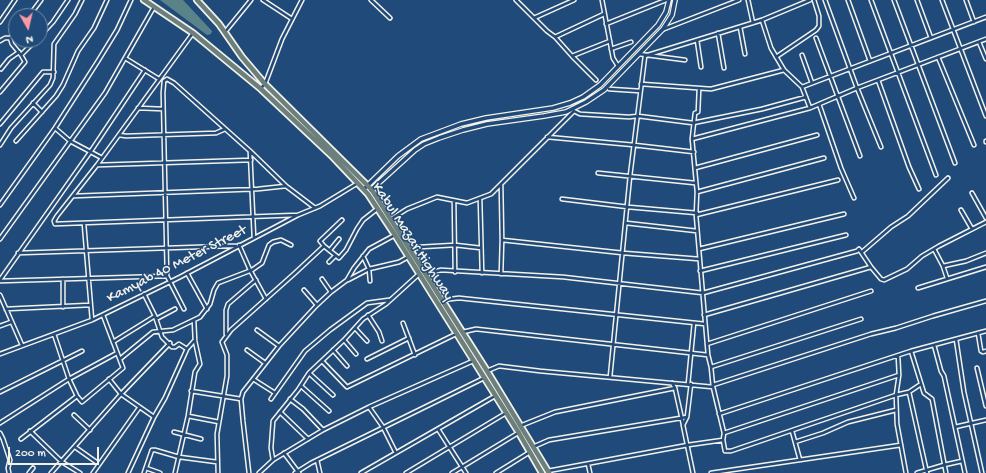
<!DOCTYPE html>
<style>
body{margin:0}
#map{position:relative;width:986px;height:473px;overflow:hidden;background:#1f4a7a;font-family:"Gochi Hand",sans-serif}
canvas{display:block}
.north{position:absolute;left:8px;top:8px;width:40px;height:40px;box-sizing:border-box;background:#1f4a7a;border:1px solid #748da6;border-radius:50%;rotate:172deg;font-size:11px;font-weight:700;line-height:16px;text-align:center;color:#f4f1e8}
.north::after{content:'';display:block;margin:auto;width:14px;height:18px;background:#ff9aa2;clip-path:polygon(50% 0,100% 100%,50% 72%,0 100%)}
.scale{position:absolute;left:8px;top:447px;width:91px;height:18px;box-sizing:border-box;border:2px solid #f4f1e8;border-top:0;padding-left:5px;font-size:12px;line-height:14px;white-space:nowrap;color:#f4f1e8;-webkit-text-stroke:3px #1f4a7a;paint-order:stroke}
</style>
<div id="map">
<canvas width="986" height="473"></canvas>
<div class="north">N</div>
<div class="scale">200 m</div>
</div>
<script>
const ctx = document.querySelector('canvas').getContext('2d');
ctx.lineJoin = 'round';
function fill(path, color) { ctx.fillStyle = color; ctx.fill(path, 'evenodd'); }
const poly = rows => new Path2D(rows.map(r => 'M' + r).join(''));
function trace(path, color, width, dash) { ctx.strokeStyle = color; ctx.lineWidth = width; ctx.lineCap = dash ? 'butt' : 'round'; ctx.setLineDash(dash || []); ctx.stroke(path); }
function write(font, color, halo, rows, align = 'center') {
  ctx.font = font + ' "Gochi Hand",sans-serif'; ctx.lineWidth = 3; ctx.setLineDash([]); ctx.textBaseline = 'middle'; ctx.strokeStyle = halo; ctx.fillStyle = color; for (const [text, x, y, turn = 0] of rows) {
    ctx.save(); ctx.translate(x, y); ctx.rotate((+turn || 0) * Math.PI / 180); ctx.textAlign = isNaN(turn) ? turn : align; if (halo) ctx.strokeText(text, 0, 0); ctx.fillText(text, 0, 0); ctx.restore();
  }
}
fill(poly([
 [160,0,183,0,212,31,211,34,207,35]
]), '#5a8389');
const street = poly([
 [263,0,292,19],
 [371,0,390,18],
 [516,0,547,31,555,37,572,56,596,80],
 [602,0,613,58,618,66],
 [748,0,753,23],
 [825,0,857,88,881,147],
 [848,0,870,61],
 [871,0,936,175],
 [894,0,955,163],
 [917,0,931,38],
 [942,0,986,116],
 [966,0,974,22],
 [29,16,41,0],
 [534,18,574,0],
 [762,20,771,48,784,70,802,87,810,108],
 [0,22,15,0],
 [606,24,666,0],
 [740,27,745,54],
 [664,29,739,0],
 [225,32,251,0],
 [193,33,97,165,57,216,54,221,55,224,298,215],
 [718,33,724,68],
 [40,36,53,22,68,0],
 [555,37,604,14],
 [816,38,860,156],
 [697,40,701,67],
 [0,41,5,38,10,38,16,31],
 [979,42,986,59],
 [611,49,631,42],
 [639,54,685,60],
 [21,55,36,40],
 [802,55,812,83],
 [572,56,610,41],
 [645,56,762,20,810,0],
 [776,57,816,30,819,26,819,16,814,0],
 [938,57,974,145],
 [125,58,159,79],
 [1,69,9,59,19,52],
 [878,80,909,167,919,189],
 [641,84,711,89,784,70],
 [802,87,986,17],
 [261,88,265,84,282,39,302,0],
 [609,89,640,91],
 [0,92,25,62,21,55,12,44,10,38],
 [33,103,42,112],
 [819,104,841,168,854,198],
 [138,108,163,109],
 [574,111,580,114,629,117,638,116,693,123,762,109,806,97],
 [0,124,43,72,54,72],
 [55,128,70,141,102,158],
 [119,135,126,136,216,133,225,129],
 [547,137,634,145,694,152],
 [692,139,810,108,857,88,986,39],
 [16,141,56,96,63,85,78,51,94,28,107,0],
 [986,141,986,142],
 [0,145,11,128,50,85,53,78,54,44,75,14,82,0],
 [250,152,254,238],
 [98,165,251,160],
 [695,168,817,135],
 [598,173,695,183],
 [501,185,502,240,501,274],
 [697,192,824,158],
 [972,193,986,218],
 [74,196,258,189,286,186],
 [480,199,482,273],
 [562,199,628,207,697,213],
 [454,201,455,272],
 [0,205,55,128,98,61,117,30,131,0],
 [961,210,972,229],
 [696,215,838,180],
 [391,219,407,209,437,197,467,203,491,194,574,111],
 [342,220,320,241,324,246,339,258,346,250,357,229,363,220,377,209],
 [626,223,697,231],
 [84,224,92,320],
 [0,239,105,93,154,7],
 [502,240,623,253,699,259],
 [239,245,250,270,266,299],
 [699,249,844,214],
 [934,249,943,266,966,261,986,253],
 [330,250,339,239],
 [411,250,420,247,455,245,481,248],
 [862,252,891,227,908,216,948,178],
 [18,253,228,246,236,246],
 [363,256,369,269,370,281],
 [329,262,335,256],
 [943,266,947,278],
 [700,271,846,235],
 [187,273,207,309],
 [426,274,441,270,563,277,703,293,857,251,859,249,871,267,881,279,884,280,907,269,922,256,939,246,986,222],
 [63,279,63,307],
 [322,279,331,292],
 [0,280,91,151,145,70],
 [348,280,369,269,399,262,408,257],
 [0,281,167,276],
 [918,288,986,267],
 [304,290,317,305],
 [144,294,155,316,162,337,172,347,175,347,179,344,187,349],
 [0,295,22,345],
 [442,300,459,298,705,324],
 [6,309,90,305],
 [184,309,167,276,163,93,164,81,167,79,174,83,250,151,286,186,315,208],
 [368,315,379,332,382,341],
 [704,315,871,267],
 [156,319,175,309],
 [403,323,415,355],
 [0,326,11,322],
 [355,328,367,341],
 [257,330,279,346],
 [463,332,476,329,708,355],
 [978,333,981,351,983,352,986,351],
 [54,334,69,379,77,396,82,402,123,368,103,315],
 [226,334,226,310,228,304,256,280],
 [956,339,964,392,982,473],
 [344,340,356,354],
 [113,342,155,316],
 [707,344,871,291],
 [934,345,941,371,944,376,965,473],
 [247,350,265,363],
 [333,350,347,366],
 [911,351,924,393,932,399,946,473],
 [0,354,92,320,180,277,298,215,320,206,358,183],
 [898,356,899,375,896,395,897,424,906,473],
 [120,359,153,332,173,330,200,317,210,304,214,290,218,283,252,270,262,263,269,245,273,242,281,240,291,245],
 [367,359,409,338],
 [322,361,347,387,456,334],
 [711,367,861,319],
 [977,368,986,406],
 [487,371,499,366,540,371,713,387],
 [309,373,333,395],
 [610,377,630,176,645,56],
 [109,379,121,394,154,417],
 [253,379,275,393],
 [688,384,694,323],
 [691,384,687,417,683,425,693,473],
 [713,385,871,334,896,328,933,316,986,301],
 [301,386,329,411],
 [675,388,683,424],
 [191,391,241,399],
 [0,392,82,351],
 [909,392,927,473],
 [271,399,305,351,330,330,367,303,389,300],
 [290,399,303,409,323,430],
 [369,407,383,427,396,453],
 [280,412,308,439],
 [719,414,911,351,986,331],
 [74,415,90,430],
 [188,416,219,422],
 [0,423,69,379,117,353],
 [520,426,555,412,675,388,672,383],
 [955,427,986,420],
 [438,429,466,473],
 [30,431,62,462,80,473],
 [792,431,800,460],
 [174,432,201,439],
 [0,433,3,439,10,460,8,468,9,473],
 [724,433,899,375],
 [21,439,77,396],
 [723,440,725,451,731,451,896,395,909,392,921,384],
 [795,442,823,433,848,422,896,410],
 [75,447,99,464],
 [533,447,549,440,687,417],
 [284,453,299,473],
 [273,460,271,448,273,421,298,390,309,373,344,340,363,319,386,304,419,274],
 [317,460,320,473],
 [588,464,590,473],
 [146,468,160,473],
 [548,471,688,445,723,440,724,433,713,387,711,367,708,355,696,215,697,192,692,139,695,113,698,112,699,89],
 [29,473,33,468],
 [51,473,121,394,170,343],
 [93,473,139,408],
 [128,473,154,417,165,398,187,349,194,341],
 [144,473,152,450,155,450,179,457,217,462],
 [175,473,188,416,195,372,200,364,195,341,194,320],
 [218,473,217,434,227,376,227,355,222,342,231,330,295,273,324,246],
 [249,473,243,421,241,399,243,392,279,346,317,305,331,292,347,280,354,268,369,249,395,235],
 [259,473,273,460,323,430,369,407,473,361],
 [295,473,311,463,484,378],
 [361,473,495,396],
 [406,473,506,413],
 [452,473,518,433],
 [496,473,530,452],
 [711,473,901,445],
 [917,473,944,465,962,461]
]);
const secondary = poly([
 [364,189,398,156,421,139,461,124,486,118,553,108,570,103,583,97,600,85,658,25,666,12,669,0],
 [371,190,415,150,424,144,439,138,463,130,487,124,544,116,566,112,586,102,604,90,663,29,672,15,675,0]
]);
const highway = poly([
 [144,0,193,33,261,89,331,155,368,194,395,235,519,433,542,473],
 [197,0,219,24,242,57,265,84,372,190,487,371,549,473]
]);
trace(street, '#f4f1e8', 5.5);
trace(secondary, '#f4f1e8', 6);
trace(highway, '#f4f1e8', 8);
trace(street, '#1f4a7a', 2.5);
trace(secondary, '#1f4a7a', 3.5);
trace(highway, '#6b7f7c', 4.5);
write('15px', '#f4f1e8', '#1f4a7a', [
 ["Kabul Mazar Highway",412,242,57],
 ["Kamyab 40 Meter Street",177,265,-27]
]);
</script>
